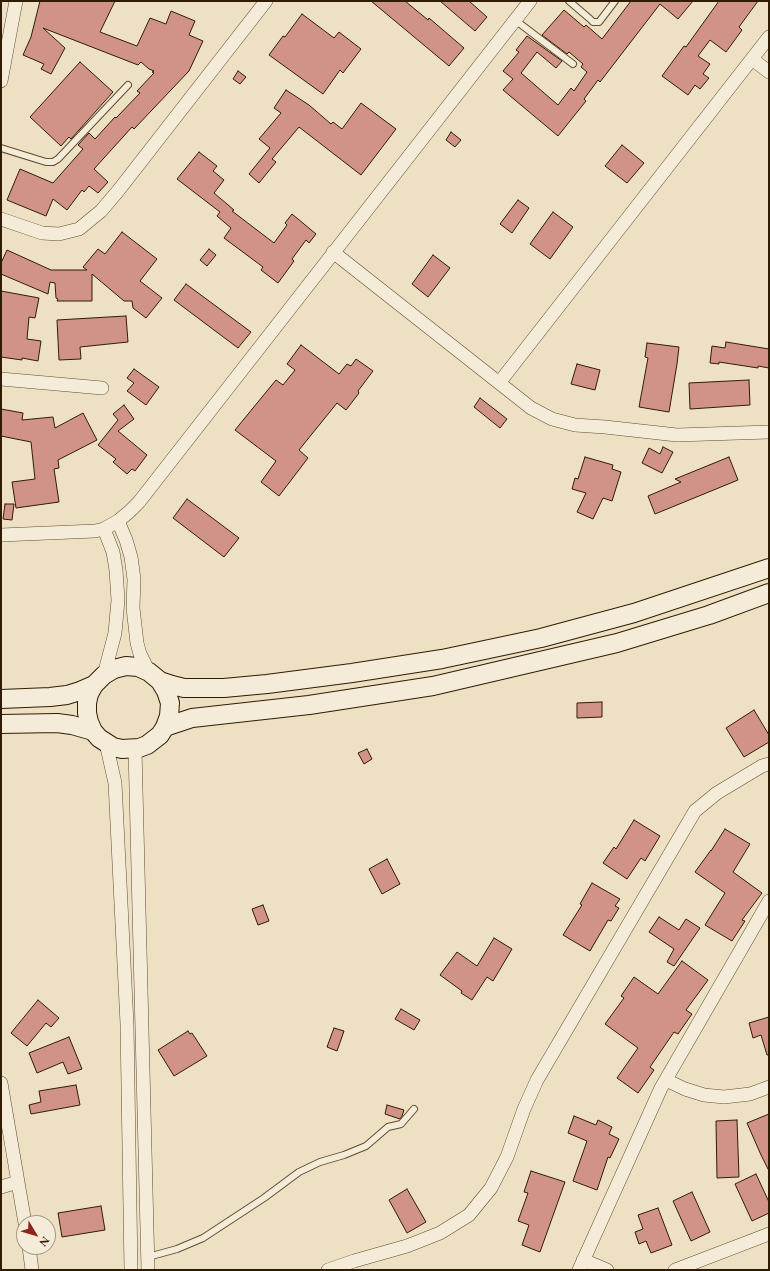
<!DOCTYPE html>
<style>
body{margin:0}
#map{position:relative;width:770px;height:1271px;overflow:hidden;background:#eee0c3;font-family:"EB Garamond",serif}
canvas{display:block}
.frame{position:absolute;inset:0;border:2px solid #301c02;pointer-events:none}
.north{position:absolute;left:16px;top:1215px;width:40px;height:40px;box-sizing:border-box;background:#f4ebd8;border:1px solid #a69882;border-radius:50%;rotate:128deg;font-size:11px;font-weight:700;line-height:16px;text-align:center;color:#301c02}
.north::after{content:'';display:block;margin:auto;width:14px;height:18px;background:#8f2418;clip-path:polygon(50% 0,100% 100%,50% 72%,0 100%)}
</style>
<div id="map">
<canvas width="770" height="1271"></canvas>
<div class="frame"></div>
<div class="north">N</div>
</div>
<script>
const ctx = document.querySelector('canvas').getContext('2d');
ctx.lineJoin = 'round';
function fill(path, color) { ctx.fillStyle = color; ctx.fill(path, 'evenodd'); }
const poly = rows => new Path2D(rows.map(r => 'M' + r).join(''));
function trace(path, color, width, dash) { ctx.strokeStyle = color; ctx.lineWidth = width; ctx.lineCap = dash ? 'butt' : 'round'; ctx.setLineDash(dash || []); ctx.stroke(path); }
const building = poly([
 [40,1,115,1,100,32,137,46,150,18,166,24,171,11,195,21,189,35,203,41,189,71,134,129,132,127,94,169,108,182,98,193,89,186,84,192,82,190,67,210,53,199,46,216,7,200,20,169,53,183,83,149,78,145,89,133,95,139,115,117,116,118,140,93,137,91,154,73,152,72,154,71,149,69,141,62,138,65,43,28,65,48,51,74,41,69,44,64,23,55,31,37,40,1],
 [371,1,405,1,428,20,429,18,464,48,449,66,371,1],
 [440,1,469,1,487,17,475,31,440,1],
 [631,1,693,1,678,19,660,4,600,82,598,80,584,99,586,101,558,136,503,90,513,79,503,71,519,52,516,50,527,36,562,61,556,68,537,52,521,73,558,105,571,88,574,91,587,72,581,67,583,64,569,52,567,54,542,35,564,10,584,27,586,25,602,39,631,1],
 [719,1,758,1,739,27,742,30,726,52,710,40,698,56,710,64,703,74,709,78,700,89,695,85,688,95,662,76,684,46,686,47,719,1],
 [302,14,334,38,339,32,361,49,343,73,340,70,323,94,269,55,283,36,285,37,302,14],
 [80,62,113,92,71,139,69,137,61,146,30,117,80,62],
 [238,71,246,77,240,84,233,79,238,71],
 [286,90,309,105,331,124,333,122,342,129,361,103,396,129,361,175,299,127,272,159,276,162,259,183,249,174,270,148,259,139,281,113,274,108,286,90],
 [451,132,461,140,455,147,446,140,451,132],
 [622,145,644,163,627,183,605,166,622,145],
 [199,152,217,166,213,171,224,180,214,193,234,210,232,211,274,243,287,225,285,223,292,214,316,234,309,243,306,240,292,259,294,261,278,283,261,270,263,267,224,238,231,228,217,216,220,212,177,179,199,152],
 [518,200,529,208,512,233,500,224,518,200],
 [553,212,573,227,550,259,530,244,553,212],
 [122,232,157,259,140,281,162,298,146,318,133,308,132,301,124,301,92,274,92,301,57,301,58,299,56,298,55,283,50,282,48,294,1,274,1,263,7,250,51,270,87,270,83,267,98,249,105,254,122,232],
 [209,249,216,255,207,266,200,260,209,249],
 [433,255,450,268,428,297,412,284,433,255],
 [186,284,251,332,238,348,174,300,186,284],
 [1,291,39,298,35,318,29,317,27,339,41,341,38,361,22,358,22,360,1,357,1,291],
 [126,316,128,342,80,347,81,359,59,360,57,320,126,316],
 [726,342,769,349,769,368,758,366,758,368,719,362,719,364,710,363,712,346,725,348,726,342],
 [647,343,679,347,677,364,669,412,639,407,648,358,645,357,647,343],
 [301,345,339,374,347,364,351,366,356,359,373,371,358,391,359,393,346,410,337,403,299,450,308,458,279,496,261,482,276,461,235,430,276,380,283,385,295,370,287,364,301,345],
 [577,364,600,370,595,390,571,384,577,364],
 [134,369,159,387,146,405,127,391,134,383,127,378,134,369],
 [749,380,750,405,690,409,689,383,749,380],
 [480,398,507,419,500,428,474,407,480,398],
 [124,405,134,419,118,431,147,455,135,471,132,469,127,474,113,462,116,459,98,445,118,420,113,414,124,405],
 [1,409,23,413,22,420,53,417,55,428,83,413,97,440,58,460,59,468,54,469,59,502,16,508,12,482,35,479,31,442,1,436,1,409],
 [663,447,673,452,662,473,642,463,649,448,660,454,663,447],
 [585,457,613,465,612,469,621,472,612,501,603,498,593,519,577,512,586,493,572,489,575,478,578,479,585,457],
 [729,457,738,480,655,514,648,496,681,482,675,479,729,457],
 [187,499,239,538,224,557,173,518,187,499],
 [5,504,14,504,12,520,3,519,5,504],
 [602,702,602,717,577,718,577,703,602,702],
 [754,710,769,735,769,742,744,757,726,728,754,710],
 [367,749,372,759,364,764,358,753,367,749],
 [634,820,660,836,645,861,641,858,627,879,603,863,614,847,616,849,634,820],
 [725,829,750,844,733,872,762,893,742,920,745,921,732,941,705,925,725,893,695,872,711,850,711,851,725,829],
 [387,859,400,884,382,894,369,869,387,859],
 [592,883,620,899,615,906,619,908,611,921,608,920,590,951,563,935,582,905,580,904,592,883],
 [263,905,269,921,258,925,252,909,263,905],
 [659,917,679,930,686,919,700,928,674,966,667,962,674,949,649,932,659,917],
 [494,938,512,949,493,981,487,977,472,1000,461,993,462,991,440,975,457,952,477,966,494,938],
 [682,961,708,980,686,1010,692,1014,678,1034,674,1032,650,1067,654,1070,638,1093,617,1078,638,1048,605,1024,624,998,621,996,634,977,658,994,682,961],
 [38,1000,59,1018,51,1027,46,1023,27,1046,11,1033,38,1000],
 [401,1009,420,1020,414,1030,395,1019,401,1009],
 [769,1017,769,1055,767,1055,761,1035,753,1038,749,1023,769,1017],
 [334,1028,344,1031,337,1051,327,1047,334,1028],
 [188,1031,190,1034,192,1033,207,1056,174,1076,158,1050,188,1031],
 [69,1037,82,1069,68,1074,63,1062,37,1073,29,1053,69,1037],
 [76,1085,80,1105,31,1114,29,1105,41,1102,39,1091,76,1085],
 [387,1105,404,1110,402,1116,400,1119,385,1114,387,1105],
 [769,1114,769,1171,761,1155,747,1123,769,1114],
 [574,1116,596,1125,598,1120,612,1127,609,1134,619,1139,610,1158,608,1157,597,1190,573,1181,587,1141,568,1133,574,1116],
 [737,1120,739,1177,717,1178,716,1121,737,1120],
 [531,1171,565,1182,540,1252,522,1245,529,1225,518,1221,528,1193,524,1192,531,1171],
 [756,1174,769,1202,769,1213,752,1221,735,1184,756,1174],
 [407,1189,426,1222,407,1233,389,1200,407,1189],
 [692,1192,710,1232,691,1241,673,1201,692,1192],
 [101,1206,105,1230,62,1237,58,1213,101,1206],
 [658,1208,672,1245,651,1253,646,1241,639,1244,635,1232,643,1229,638,1215,658,1208]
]);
fill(building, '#d29387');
trace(building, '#301c02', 1);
const lane = poly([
 [569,1,590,19,593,22,599,22,615,1],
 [515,20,573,64],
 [1,148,46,162,53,162,58,159,128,85],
 [148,1257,177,1249,203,1238,264,1198,299,1172,320,1162,344,1155,366,1146,388,1127,401,1124,414,1109]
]);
const street = poly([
 [752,59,769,72],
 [1,81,16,1],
 [1,219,42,233,59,234,79,229,101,211,118,191,266,1],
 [333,252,531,408,552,419,575,425,605,427,677,435,769,432],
 [1,379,102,388],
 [499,383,769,37],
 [118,521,126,540,131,557,134,579,133,608,137,643,140,654,149,672],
 [1,535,95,531,104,529,118,521,129,512,139,502,530,1],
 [104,675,115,633,118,600,116,570,113,552,104,529],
 [106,743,115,783,127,1024,131,1270],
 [135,749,148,1270],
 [666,1080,685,1089,704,1095,724,1097,750,1094,769,1087],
 [1,1083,25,1223],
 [1,1187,18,1182],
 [29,1247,32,1270],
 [583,1260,607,1270],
 [328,1270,354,1261,407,1246,440,1233,469,1215,491,1188,507,1157,524,1109,537,1080,695,811,717,793,762,766,769,764],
 [579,1270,661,1088,769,901],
 [675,1270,769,1234]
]);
const secondary = poly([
 [160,681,172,685,184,688,224,688,267,684,352,673,442,659,541,638,634,613,769,568],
 [1,699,50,697,67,695,80,691,94,685],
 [1,724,57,723,72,725,93,731,99,738,113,747,122,749,139,748,147,745,160,735,165,727,169,716,170,703,166,691,160,681,149,672,138,667,126,666,114,669,104,675,94,685,89,694,87,703,87,713,89,722,93,731],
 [165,727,192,718,309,705,433,686,617,643,709,615,769,593]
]);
trace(lane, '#604d32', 8);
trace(street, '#604d32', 14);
trace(secondary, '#301c02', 20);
trace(lane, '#f4ebd8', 6);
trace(street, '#f4ebd8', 13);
trace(secondary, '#f4ebd8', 18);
</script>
